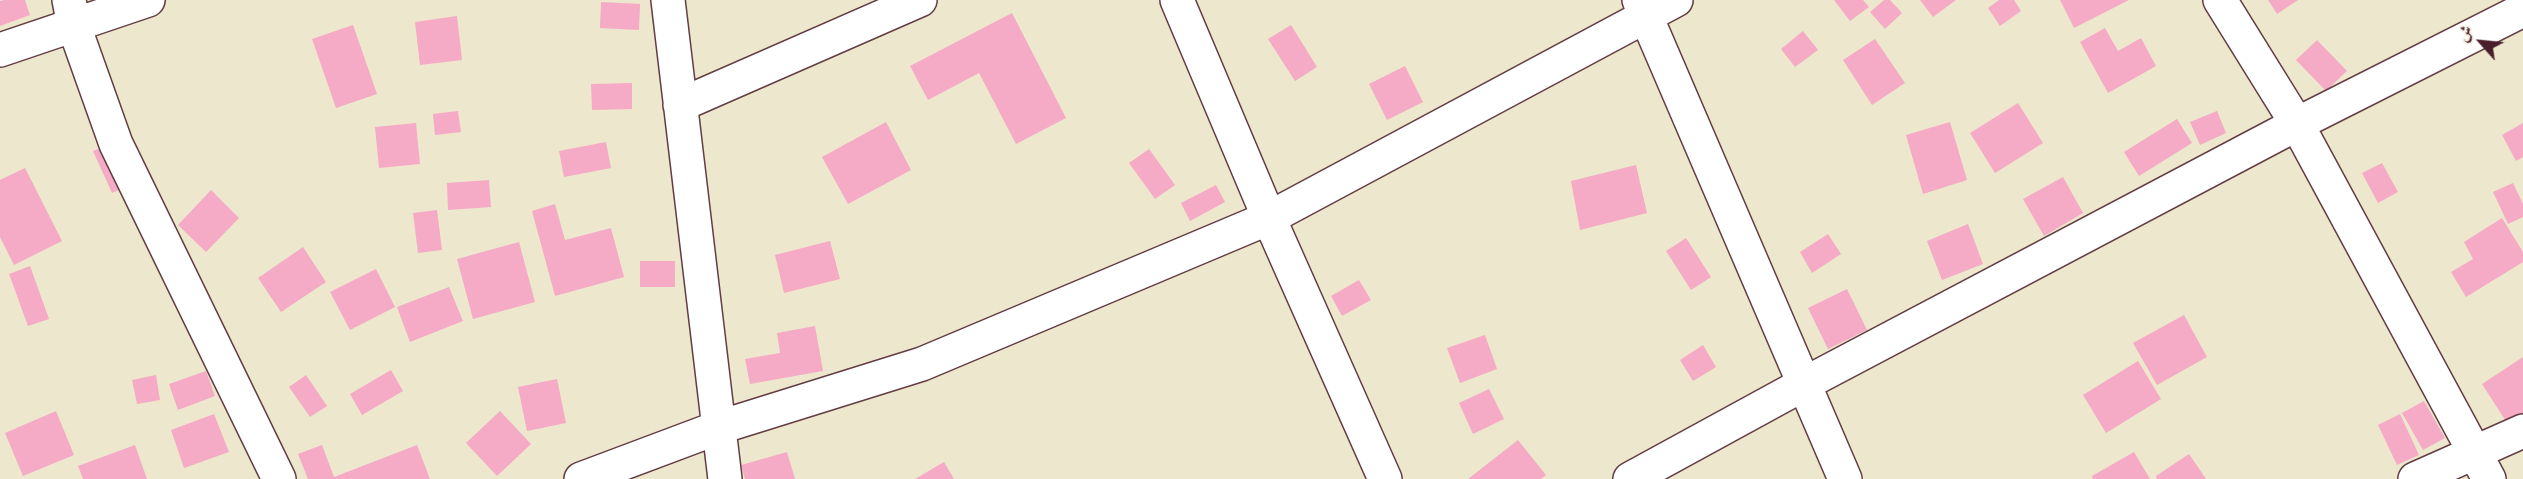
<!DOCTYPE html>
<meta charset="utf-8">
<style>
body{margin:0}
#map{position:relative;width:2523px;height:479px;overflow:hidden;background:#ede7cd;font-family:"EB Garamond",Amiri,serif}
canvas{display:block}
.north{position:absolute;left:2451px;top:12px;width:60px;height:60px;-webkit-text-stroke:4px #f7f3e8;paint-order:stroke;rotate:297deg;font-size:16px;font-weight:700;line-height:24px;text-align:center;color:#4a1f2b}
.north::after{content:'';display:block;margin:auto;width:21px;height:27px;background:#4a1f2b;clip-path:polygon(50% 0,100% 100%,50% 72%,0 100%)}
</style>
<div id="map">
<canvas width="2523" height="479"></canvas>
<div class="north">ش</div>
</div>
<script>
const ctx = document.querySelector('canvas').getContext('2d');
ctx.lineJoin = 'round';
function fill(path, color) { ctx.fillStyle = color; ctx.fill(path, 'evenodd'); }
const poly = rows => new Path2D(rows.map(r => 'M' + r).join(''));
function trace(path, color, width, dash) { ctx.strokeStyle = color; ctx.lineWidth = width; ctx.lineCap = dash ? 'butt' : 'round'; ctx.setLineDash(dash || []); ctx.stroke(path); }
fill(poly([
 [4,0,25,0,30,15,0,26,0,1],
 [1834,0,1863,0,1869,7,1850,21],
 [1884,0,1890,0,1902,13,1885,29,1870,12],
 [1920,0,1956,0,1933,17],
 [1999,0,2014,0,2021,11,2000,26,1988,8],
 [2060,0,2129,0,2074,28],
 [2268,0,2298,0,2277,14],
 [601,2,640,4,639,30,600,28],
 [1012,13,1066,118,1016,144,979,73,928,100,910,66],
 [457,16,462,60,420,65,415,22],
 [353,25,377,94,336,108,312,39],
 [1291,25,1317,67,1295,81,1268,39],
 [2105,28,2118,51,2141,38,2156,66,2108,93,2080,42],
 [1803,31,1818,50,1795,67,1781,49],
 [1875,39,1905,83,1872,105,1843,60],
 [2317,40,2347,71,2326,91,2296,60],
 [1405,66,1423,102,1387,120,1369,84],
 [632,83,632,109,592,110,591,84],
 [2018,103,2043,143,1995,173,1970,133],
 [458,111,461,132,435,135,433,114],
 [2217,111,2226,133,2200,145,2190,122],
 [2177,119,2192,143,2139,176,2124,152],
 [886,122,911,170,848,204,822,157],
 [1950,122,1967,180,1923,194,1906,135],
 [416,123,420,164,379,168,375,127],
 [2523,123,2523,157,2516,161,2502,135],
 [606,142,611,168,564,177,559,151],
 [111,144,130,185,112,193,93,151],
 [1149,149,1175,185,1155,199,1129,163],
 [2382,163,2398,192,2378,203,2362,173],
 [1636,165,1647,213,1580,230,1571,181],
 [25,168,62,241,14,265,0,237,0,180],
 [2063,177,2083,213,2044,236,2023,199],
 [489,180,491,207,448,210,447,183],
 [2513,183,2523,204,2523,217,2508,224,2493,192],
 [1216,185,1225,202,1190,221,1181,203],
 [211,190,239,218,206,252,178,225],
 [555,204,565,240,611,228,624,277,555,296,532,211],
 [437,210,442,250,418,253,413,213],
 [2502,218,2523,252,2523,262,2466,297,2451,272,2473,259,2464,242],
 [1968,224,1983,264,1942,280,1927,241],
 [1828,234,1841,254,1812,273,1800,252],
 [1686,238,1711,277,1691,290,1666,251],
 [830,241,840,279,784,293,775,255],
 [519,242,535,302,473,319,457,259],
 [303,247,326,282,281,312,258,278],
 [640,261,675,261,675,287,640,287],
 [30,266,49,319,28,326,9,274],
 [376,269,395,307,350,330,330,292],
 [1359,280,1371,300,1342,316,1331,296],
 [449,287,463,321,410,342,397,307],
 [1847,289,1867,330,1828,349,1808,308],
 [2184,315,2207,357,2157,385,2133,343],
 [815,326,823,371,750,384,745,359,780,353,777,333],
 [1485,335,1497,369,1460,383,1447,348],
 [1703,345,1716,367,1693,381,1680,360],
 [2523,357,2523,413,2507,423,2482,384],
 [2138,361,2161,399,2106,433,2083,395],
 [391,370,403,391,362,415,350,394],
 [206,371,215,396,178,410,169,384],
 [156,375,160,400,137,404,132,380],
 [306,375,327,406,310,417,289,387],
 [557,379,566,423,527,431,518,387],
 [1489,389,1504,419,1473,434,1459,403],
 [2424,401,2445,438,2423,450,2402,413],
 [56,411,74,455,23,476,5,433],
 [500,411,531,444,497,476,466,443],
 [214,414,229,452,184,468,171,430],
 [2400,414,2419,455,2397,465,2378,425],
 [1518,440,1546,475,1541,479,1468,479],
 [135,445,147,479,83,479,78,466],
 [322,445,334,477,417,445,430,479,308,479,298,454],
 [787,452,795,479,745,479,741,465],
 [2134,452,2150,479,2093,479,2092,476],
 [2189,454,2206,479,2157,479,2156,476],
 [944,462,954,479,915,479]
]), '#f5aac5');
const minor = poly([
 [69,0,74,26,116,144,279,479],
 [668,0,725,479],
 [1177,0,1269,218,1385,479],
 [1639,0,1845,479],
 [2220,0,2297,124,2489,479],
 [0,50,148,0],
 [680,105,920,0],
 [581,479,717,428,922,364,1269,218,1676,0],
 [1630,479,1804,384,2297,124,2523,10],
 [2415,479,2523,431]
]);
trace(minor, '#623d43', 36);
trace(minor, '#fff', 33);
</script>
